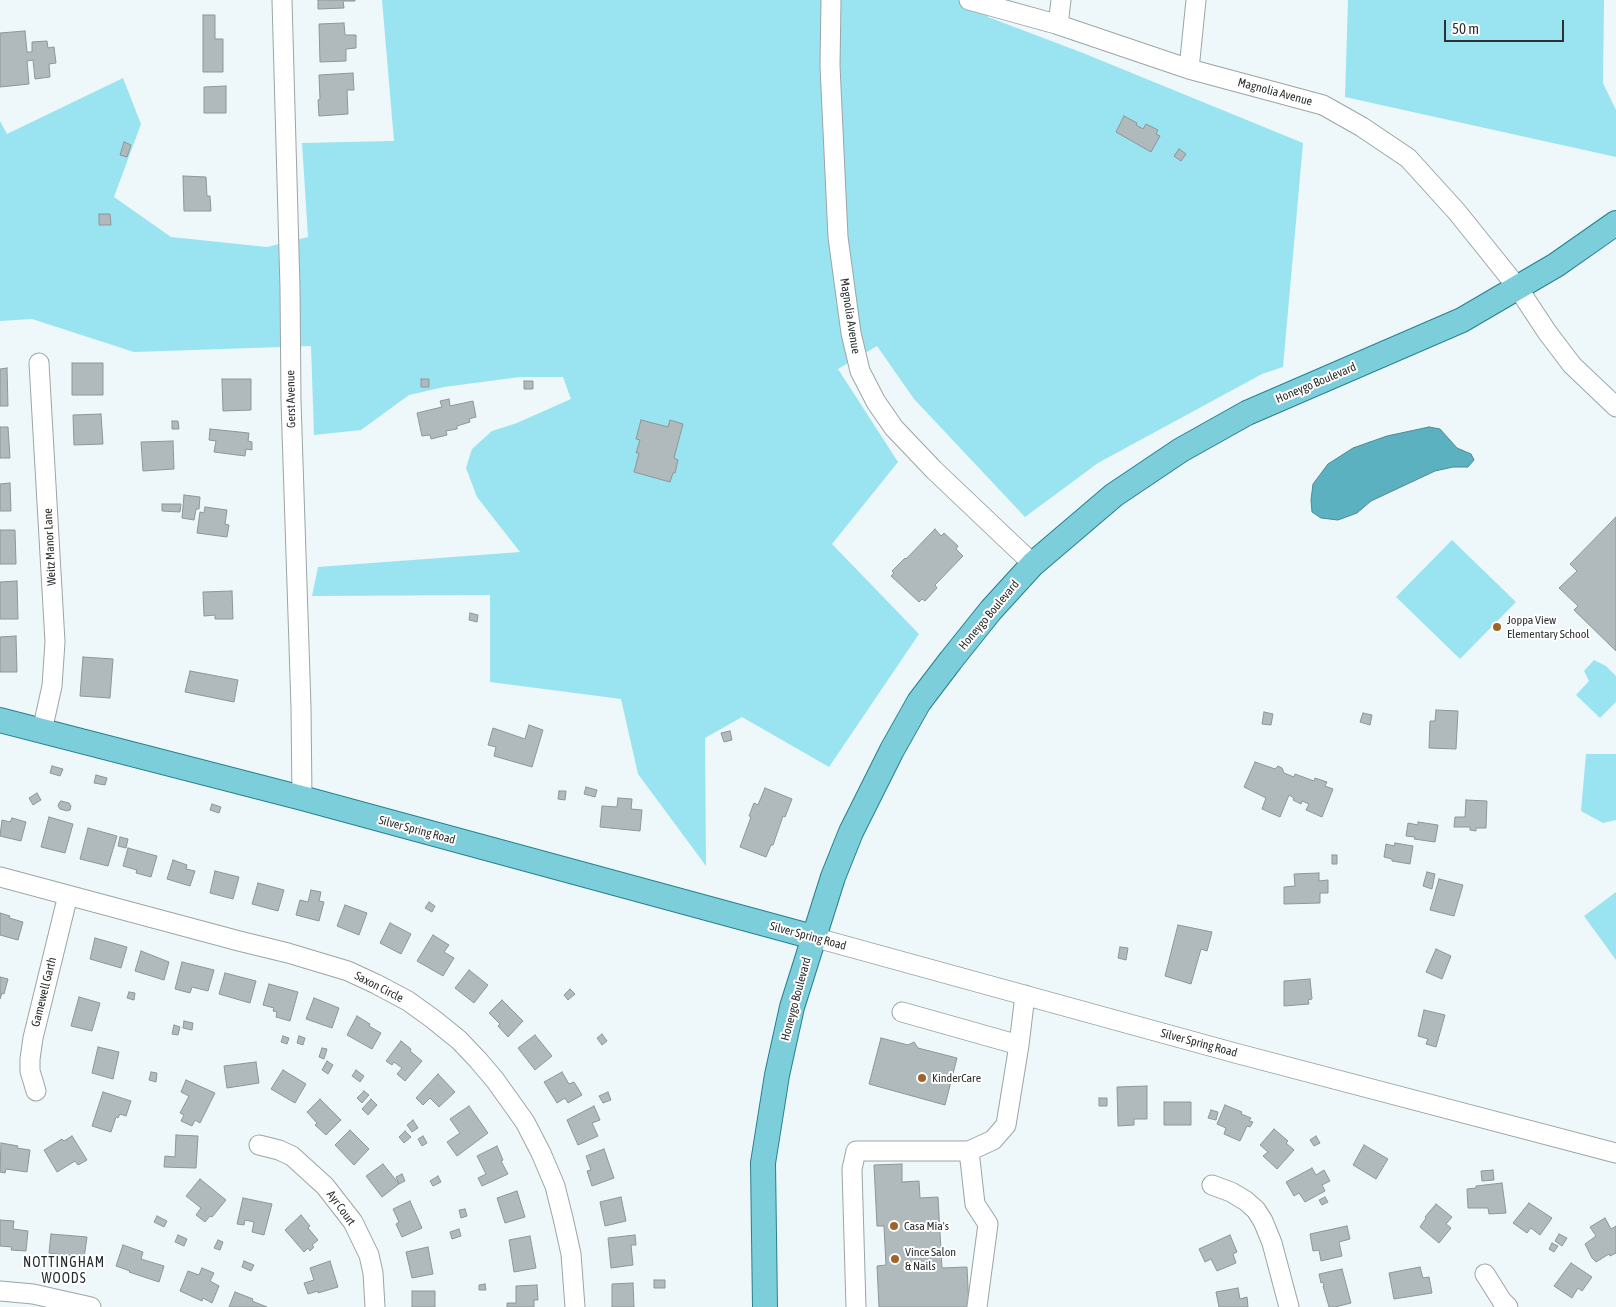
<!DOCTYPE html>
<style>
body{margin:0}
#map{position:relative;width:1616px;height:1307px;overflow:hidden;background:#eef7f9;font-family:"Asap Condensed",sans-serif}
canvas{display:block}
.scale{position:absolute;left:1444px;top:20px;width:120px;height:22px;box-sizing:border-box;border:2px solid #2d3031;border-top:0;padding-left:6px;font-size:15px;line-height:18px;white-space:nowrap;color:#2d3031;-webkit-text-stroke:4px #fff;paint-order:stroke}
</style>
<div id="map">
<canvas width="1616" height="1307"></canvas>
<div class="scale">50 m</div>
</div>
<script>
const ctx = document.querySelector('canvas').getContext('2d');
ctx.lineJoin = 'round';
function fill(path, color) { ctx.fillStyle = color; ctx.fill(path, 'evenodd'); }
const poly = rows => new Path2D(rows.map(r => 'M' + r).join(''));
function trace(path, color, width, dash) { ctx.strokeStyle = color; ctx.lineWidth = width; ctx.lineCap = dash ? 'butt' : 'round'; ctx.setLineDash(dash || []); ctx.stroke(path); }
function write(font, color, halo, rows, align = 'center') {
  ctx.font = font + ' "Asap Condensed",sans-serif'; ctx.lineWidth = 4; ctx.setLineDash([]); ctx.textBaseline = 'middle'; ctx.strokeStyle = halo; ctx.fillStyle = color; for (const [text, x, y, turn = 0] of rows) {
    ctx.save(); ctx.translate(x, y); ctx.rotate((+turn || 0) * Math.PI / 180); ctx.textAlign = isNaN(turn) ? turn : align; if (halo) ctx.strokeText(text, 0, 0); ctx.fillText(text, 0, 0); ctx.restore();
  }
}
fill(poly([
 [382,0,986,0,988,17,1083,53,1303,143,1283,367,1262,374,1098,463,1025,517,914,399,877,346,838,369,898,462,832,544,919,634,829,767,742,717,705,738,706,866,638,774,621,699,490,682,490,595,312,596,318,567,520,552,477,497,466,468,472,449,492,431,517,423,571,399,563,377,520,377,444,387,409,395,361,430,314,435,311,346,134,352,32,319,0,321,0,121,7,134,123,78,141,124,114,197,171,237,267,247,308,237,302,143,394,141],
 [1348,0,1604,0,1603,83,1616,110,1616,157,1345,97],
 [1452,540,1516,602,1460,659,1396,597],
 [1594,660,1606,666,1616,676,1616,702,1600,718,1576,695,1589,681,1584,671],
 [1586,754,1616,754,1616,820,1603,823,1581,811],
 [1616,892,1616,960,1584,916]
]), '#9ae4f1');
const water = poly([
 [1429,427,1440,429,1457,448,1471,454,1474,460,1468,467,1453,467,1435,471,1371,501,1357,513,1338,520,1321,518,1312,512,1311,500,1313,484,1328,464,1353,448,1387,436,1429,427]
]);
fill(water, '#5bb1c0');
trace(water, '#4d8a95', 1);
const building = poly([
 [318,0,355,0,355,1,343,1,344,8,318,9,318,0],
 [203,15,215,15,215,39,223,39,223,72,203,72,203,15],
 [344,23,345,35,356,35,356,48,346,49,346,61,320,62,319,24,344,23],
 [25,31,27,52,32,52,32,42,47,41,48,48,54,47,56,63,49,64,50,77,35,79,33,60,27,61,29,84,0,87,0,33,25,31],
 [353,73,354,90,347,90,348,114,319,116,318,100,320,99,319,75,353,73],
 [226,86,226,113,204,113,204,87,226,86],
 [1124,116,1137,123,1136,125,1143,129,1146,124,1158,130,1156,134,1160,136,1151,152,1116,132,1124,116],
 [124,142,131,145,127,157,120,155,124,142],
 [1179,149,1186,154,1181,161,1174,156,1179,149],
 [183,176,206,177,207,196,210,196,211,211,184,211,183,176],
 [99,214,110,214,111,225,99,225,99,214],
 [72,363,103,363,103,395,72,395,72,363],
 [7,368,8,406,0,406,0,369,7,368],
 [222,379,251,379,251,410,223,411,222,379],
 [421,379,429,379,429,387,421,387,421,379],
 [524,381,533,381,533,389,524,389,524,381],
 [449,399,450,406,473,401,476,417,469,419,470,422,457,426,457,429,446,431,447,435,431,439,430,435,422,436,417,413,442,407,440,401,449,399],
 [101,414,103,444,74,445,73,415,101,414],
 [641,420,668,427,670,420,683,424,674,458,678,460,675,473,673,473,670,482,634,472,639,453,636,453,640,440,636,439,641,420],
 [172,421,178,421,179,429,172,429,172,421],
 [0,427,8,427,10,458,0,458,0,427],
 [210,429,249,433,248,441,252,442,252,450,246,449,245,456,214,452,216,441,209,440,210,429],
 [173,441,174,469,143,471,141,442,173,441],
 [10,483,11,511,0,511,0,484,10,483],
 [184,495,200,497,199,509,196,509,194,520,182,518,184,495],
 [162,504,181,504,180,512,162,511,162,504],
 [205,507,227,510,225,524,229,525,227,537,197,533,200,512,204,513,205,507],
 [1616,517,1616,651,1574,610,1578,606,1559,588,1577,571,1570,564,1616,517],
 [935,529,941,536,944,533,958,546,956,549,963,556,935,585,937,588,925,601,922,599,919,602,891,576,894,573,892,571,905,558,906,559,935,529],
 [0,530,15,530,16,564,0,564,0,530],
 [17,581,18,619,0,619,0,582,17,581],
 [232,591,233,619,215,619,215,615,204,616,203,592,232,591],
 [470,613,478,615,477,622,469,620,470,613],
 [16,636,17,672,0,672,0,637,16,636],
 [83,657,113,659,110,698,80,696,83,657],
 [190,671,238,680,234,702,185,692,190,671],
 [1436,710,1458,711,1456,749,1429,748,1430,721,1435,721,1436,710],
 [1264,712,1273,714,1271,725,1262,724,1264,712],
 [1363,713,1372,715,1370,725,1360,722,1363,713],
 [529,725,543,730,532,767,494,756,496,747,488,745,493,728,525,739,529,725],
 [730,731,732,740,724,742,721,733,730,731],
 [1255,762,1275,769,1278,766,1282,768,1284,773,1294,777,1295,774,1314,781,1315,778,1327,782,1325,786,1333,789,1322,817,1306,810,1309,804,1302,801,1301,804,1293,800,1294,798,1289,795,1280,817,1262,809,1266,798,1244,787,1255,762],
 [52,766,63,769,60,776,50,773,52,766],
 [96,775,107,778,105,785,94,783,96,775],
 [586,787,597,790,595,797,584,794,586,787],
 [765,788,792,799,785,817,783,816,773,845,771,845,766,857,740,847,751,817,749,816,754,803,758,805,765,788],
 [559,791,566,791,565,800,558,799,559,791],
 [37,793,41,800,33,805,29,798,37,793],
 [618,798,632,799,631,809,642,810,640,831,600,827,602,806,617,807,618,798],
 [1466,800,1487,801,1486,828,1476,828,1476,831,1470,830,1470,827,1454,827,1455,817,1465,817,1466,800],
 [61,801,69,803,71,806,70,810,67,811,60,809,58,806,59,803,61,801],
 [212,804,221,807,219,813,210,810,212,804],
 [49,817,73,824,65,853,41,847,49,817],
 [12,818,26,822,21,841,0,836,2,820,10,822,12,818],
 [1418,822,1438,825,1435,842,1414,839,1415,837,1406,836,1408,823,1418,825,1418,822],
 [88,828,117,836,108,866,80,859,88,828],
 [120,837,128,839,126,848,118,846,120,837],
 [1395,843,1413,846,1410,864,1392,861,1392,859,1384,857,1386,844,1394,846,1395,843],
 [128,848,157,856,151,877,136,873,137,870,123,866,128,848],
 [1332,855,1337,855,1337,864,1332,864,1332,855],
 [173,860,187,865,186,869,195,871,190,886,167,879,173,860],
 [215,871,239,877,233,899,210,893,215,871],
 [1427,872,1435,874,1432,889,1423,886,1427,872],
 [1319,873,1319,881,1328,880,1328,893,1320,893,1320,903,1284,904,1284,887,1295,886,1294,874,1319,873],
 [1439,879,1463,885,1454,916,1430,910,1439,879],
 [258,883,284,890,278,911,252,904,258,883],
 [311,890,321,892,319,901,324,902,319,921,296,915,300,900,308,902,311,890],
 [429,902,435,906,432,912,425,908,429,902],
 [345,905,367,913,359,935,337,926,345,905],
 [0,913,10,916,9,918,23,922,18,940,0,935,0,913],
 [390,923,411,934,401,954,380,943,390,923],
 [1178,925,1212,932,1207,951,1201,949,1191,984,1165,976,1178,925],
 [433,935,449,945,444,952,454,958,443,976,417,961,433,935],
 [95,938,127,947,121,968,90,959,95,938],
 [1120,947,1128,948,1126,960,1118,958,1120,947],
 [1436,949,1451,956,1442,979,1426,972,1436,949],
 [141,951,169,962,164,980,135,971,141,951],
 [182,962,214,970,208,991,192,987,190,993,175,989,182,962],
 [469,970,488,985,474,1003,455,988,469,970],
 [225,973,256,981,250,1003,219,994,225,973],
 [0,977,8,979,4,994,2,993,0,999,0,977],
 [1310,979,1312,999,1308,1000,1309,1004,1284,1006,1284,981,1310,979],
 [269,984,298,992,290,1021,276,1017,277,1012,273,1011,274,1008,263,1005,269,984],
 [570,989,575,994,568,1000,564,995,570,989],
 [129,992,135,993,134,1000,127,998,129,992],
 [79,997,100,1003,92,1031,71,1026,79,997],
 [314,998,339,1008,332,1028,306,1019,314,998],
 [502,1000,523,1021,508,1037,498,1026,500,1024,489,1013,502,1000],
 [1424,1010,1445,1015,1436,1047,1426,1044,1428,1039,1418,1036,1424,1010],
 [357,1016,370,1024,369,1026,381,1033,372,1049,347,1035,357,1016],
 [184,1021,193,1023,192,1030,183,1028,184,1021],
 [174,1025,180,1027,178,1035,172,1034,174,1025],
 [602,1034,607,1041,602,1045,597,1038,602,1034],
 [535,1035,552,1056,535,1070,518,1048,535,1035],
 [283,1036,289,1038,287,1044,281,1042,283,1036],
 [299,1036,305,1038,303,1045,297,1043,299,1036],
 [881,1038,908,1045,914,1042,918,1048,957,1058,945,1105,869,1084,881,1038],
 [401,1041,411,1049,410,1051,422,1061,405,1081,397,1074,402,1068,394,1062,392,1065,386,1061,401,1041],
 [98,1047,119,1052,113,1079,92,1073,98,1047],
 [322,1048,327,1049,324,1059,319,1057,322,1048],
 [327,1061,333,1065,328,1074,322,1070,327,1061],
 [256,1062,259,1083,227,1088,224,1066,256,1062],
 [283,1070,306,1084,295,1103,271,1089,283,1070],
 [356,1070,364,1076,360,1082,352,1076,356,1070],
 [151,1072,157,1073,156,1082,149,1080,151,1072],
 [562,1072,569,1084,574,1082,582,1095,568,1103,565,1098,557,1103,544,1082,562,1072],
 [438,1074,455,1092,439,1107,430,1098,423,1105,416,1098,438,1074],
 [186,1080,215,1093,200,1123,195,1120,192,1126,181,1121,184,1115,180,1113,189,1096,181,1092,186,1080],
 [1147,1086,1147,1119,1134,1119,1134,1125,1118,1126,1117,1087,1147,1086],
 [364,1091,369,1095,362,1103,357,1098,364,1091],
 [103,1092,131,1101,126,1116,120,1114,118,1118,116,1117,111,1132,92,1126,103,1092],
 [608,1092,611,1100,603,1103,599,1096,608,1092],
 [1099,1098,1107,1098,1107,1106,1099,1106,1099,1098],
 [320,1099,341,1120,326,1135,315,1125,317,1123,307,1112,320,1099],
 [371,1099,377,1105,368,1115,362,1109,371,1099],
 [1164,1102,1191,1102,1191,1125,1164,1125,1164,1102],
 [1225,1105,1242,1112,1241,1114,1251,1118,1249,1121,1253,1122,1250,1127,1247,1126,1240,1141,1224,1134,1226,1128,1217,1124,1225,1105],
 [469,1106,488,1133,457,1156,447,1142,460,1133,450,1119,469,1106],
 [594,1106,600,1120,592,1123,598,1136,578,1145,567,1120,594,1106],
 [1211,1110,1218,1112,1216,1120,1208,1118,1211,1110],
 [413,1120,418,1128,412,1132,407,1125,413,1120],
 [1274,1129,1288,1141,1286,1143,1294,1150,1277,1169,1263,1156,1268,1152,1260,1145,1274,1129],
 [350,1130,369,1149,354,1165,335,1145,350,1130],
 [405,1131,411,1137,404,1143,399,1137,405,1131],
 [176,1135,198,1136,196,1168,164,1167,165,1156,175,1157,176,1135],
 [72,1136,87,1160,78,1165,75,1161,57,1172,44,1150,62,1139,64,1141,72,1136],
 [423,1136,427,1143,422,1146,418,1139,423,1136],
 [1316,1136,1320,1143,1314,1146,1310,1140,1316,1136],
 [1,1143,18,1146,17,1148,30,1150,27,1172,6,1169,5,1173,0,1172,1,1143],
 [1364,1145,1388,1159,1376,1179,1353,1165,1364,1145],
 [497,1146,503,1160,501,1161,508,1174,482,1186,478,1178,486,1174,477,1156,497,1146],
 [604,1149,614,1178,592,1186,587,1171,591,1170,586,1156,604,1149],
 [383,1164,399,1184,382,1197,366,1176,383,1164],
 [902,1164,902,1182,919,1181,920,1198,938,1197,942,1268,967,1267,969,1307,879,1307,877,1266,886,1265,884,1226,877,1226,874,1165,902,1164],
 [1312,1168,1316,1175,1324,1170,1330,1181,1322,1185,1325,1191,1305,1202,1299,1193,1294,1196,1286,1182,1312,1168],
 [1493,1170,1494,1180,1482,1181,1481,1171,1493,1170],
 [402,1174,405,1181,399,1184,396,1177,402,1174],
 [438,1176,441,1182,433,1186,430,1181,438,1176],
 [200,1179,226,1200,212,1217,210,1216,205,1222,196,1215,201,1208,186,1196,200,1179],
 [1502,1183,1506,1213,1489,1214,1488,1208,1468,1208,1467,1189,1476,1188,1476,1186,1502,1183],
 [517,1191,525,1217,505,1223,497,1198,517,1191],
 [621,1197,626,1221,605,1226,600,1202,621,1197],
 [1325,1197,1328,1202,1322,1205,1319,1200,1325,1197],
 [243,1198,272,1204,264,1235,252,1232,254,1222,245,1220,244,1225,237,1224,243,1198],
 [410,1201,422,1228,402,1237,396,1224,399,1222,393,1209,410,1201],
 [1529,1203,1552,1218,1540,1235,1531,1228,1527,1233,1513,1223,1529,1203],
 [1436,1204,1452,1217,1446,1224,1451,1228,1439,1243,1420,1227,1426,1218,1425,1217,1436,1204],
 [465,1209,467,1216,461,1218,459,1210,465,1209],
 [301,1215,310,1226,308,1228,318,1240,312,1245,314,1247,310,1251,308,1248,304,1252,285,1230,301,1215],
 [157,1216,167,1221,164,1227,154,1222,157,1216],
 [1605,1218,1611,1229,1616,1226,1616,1253,1610,1256,1609,1254,1596,1262,1592,1258,1585,1244,1596,1236,1590,1227,1605,1218],
 [0,1220,14,1221,13,1229,28,1231,26,1251,11,1250,12,1247,0,1246,0,1220],
 [1347,1226,1350,1239,1339,1242,1342,1256,1321,1261,1319,1250,1313,1251,1310,1234,1347,1226],
 [459,1229,461,1236,452,1239,450,1232,459,1229],
 [51,1234,87,1237,84,1258,49,1253,51,1234],
 [1559,1234,1567,1238,1562,1246,1555,1241,1559,1234],
 [178,1235,187,1239,184,1246,175,1242,178,1235],
 [635,1235,636,1245,631,1245,633,1265,611,1268,608,1238,635,1235],
 [1230,1235,1237,1252,1233,1254,1236,1263,1217,1271,1211,1259,1205,1262,1199,1249,1230,1235],
 [530,1236,536,1268,514,1272,509,1240,530,1236],
 [218,1240,223,1242,220,1250,214,1248,218,1240],
 [1552,1243,1558,1246,1554,1252,1549,1249,1552,1243],
 [123,1245,143,1252,141,1259,164,1266,159,1282,129,1272,130,1271,116,1266,123,1245],
 [428,1247,433,1274,412,1278,406,1252,428,1247],
 [244,1261,254,1265,251,1271,242,1267,244,1261],
 [330,1261,338,1287,318,1293,318,1291,308,1294,304,1283,314,1280,310,1268,330,1261],
 [1571,1263,1592,1277,1582,1291,1578,1288,1572,1298,1554,1286,1571,1263],
 [1420,1267,1423,1278,1429,1277,1432,1293,1394,1299,1389,1273,1420,1267],
 [202,1268,214,1273,210,1281,219,1286,212,1303,203,1298,202,1301,180,1291,188,1271,199,1275,202,1268],
 [1342,1269,1351,1303,1335,1307,1329,1307,1323,1286,1324,1286,1323,1282,1321,1283,1319,1274,1342,1269],
 [654,1280,665,1280,665,1288,654,1288,654,1280],
 [633,1283,634,1307,612,1307,612,1284,633,1283],
 [485,1284,486,1290,479,1290,479,1285,485,1284],
 [537,1285,538,1300,534,1300,534,1307,507,1307,507,1303,516,1303,516,1286,537,1285],
 [1238,1288,1240,1299,1247,1297,1248,1307,1219,1307,1216,1292,1238,1288],
 [412,1291,435,1291,435,1307,412,1307,412,1291],
 [235,1292,253,1299,252,1301,267,1307,229,1307,235,1292]
]);
fill(building, '#b0b9bb');
trace(building, '#8e9698', 1);
const minor = poly([
 [282,0,290,288,291,401,301,707,302,798],
 [831,0,830,66,838,237,851,333,860,371,876,402,894,428,934,470,1033,564],
 [969,0,1056,24,1189,69,1323,105,1362,127,1408,158,1457,212,1518,288,1547,332,1572,365,1616,407],
 [1058,25,1061,0],
 [1189,69,1196,0],
 [39,363,55,642,52,686,42,731],
 [0,877,239,941,288,953,348,971,376,984,408,1001,433,1019,459,1040,478,1060,495,1080,525,1122,541,1153,555,1186,563,1218,571,1254,575,1307],
 [813,937,1235,1053,1616,1153],
 [902,1012,1019,1045],
 [36,1091,30,1071,30,1059,33,1038,68,895],
 [259,1145,279,1150,292,1156,325,1186,353,1222,369,1255,373,1273,375,1307],
 [969,1151,975,1204,988,1224,977,1307],
 [1212,1185,1231,1192,1246,1201,1256,1210,1263,1221,1272,1243,1289,1307],
 [1485,1274,1502,1301,1508,1307],
 [0,1291,33,1294,91,1307],
 [856,1307,852,1169,856,1151,969,1151,993,1140,1006,1125,1019,1045,1025,995]
]);
const major = poly([
 [0,720,302,798,813,937],
 [765,1307,763,1163,777,1075,792,1007,833,877,851,832,892,750,919,702,951,660,991,610,1033,564,1114,495,1181,450,1247,413,1462,320,1556,265,1616,223]
]);
trace(minor, '#9ca5a6', 21);
trace(major, '#27818f', 26);
trace(minor, '#fff', 19);
trace(major, '#7cceda', 24);
for (const [x, y, r, color] of [
 [1497,627,5,"#a26329"],
 [922,1078,5,"#a26329"],
 [894,1226,5,"#a26329"],
 [895,1259,5,"#a26329"]
]) { const dot = new Path2D(); dot.arc(x, y, r, 0, 2 * Math.PI); ctx.fillStyle = color; ctx.fill(dot); trace(dot, '#fff', 2); }
write('12px', '#2d3031', '#fff', [
 ["Magnolia Avenue",1275,92,15],
 ["Magnolia Avenue",850,316,81],
 ["Honeygo Boulevard",1316,383,-23],
 ["Gerst Avenue",291,399,-91],
 ["Weitz Manor Lane",50,547,-93],
 ["Honeygo Boulevard",989,615,-50],
 ["Silver Spring Road",417,830,15],
 ["Silver Spring Road",808,936,15],
 ["Saxon Circle",379,987,27],
 ["Gamewell Garth",44,992,-76],
 ["Honeygo Boulevard",796,999,-75],
 ["Silver Spring Road",1199,1043,15],
 ["Ayr Court",341,1208,54]
]);
write('12px', '#2d3031', '#fff', [
 ["Joppa View",1507,620],
 ["Elementary School",1507,634],
 ["KinderCare",932,1078],
 ["Casa Mia's",904,1226],
 ["Vince Salon",905,1252],
 ["& Nails",905,1266]
], 'left');
ctx.letterSpacing = '1px';
write('14px', '#262d2f', '#fff', [
 ["NOTTINGHAM",64,1263],
 ["WOODS",64,1279]
]);
ctx.letterSpacing = '0px';
</script>
